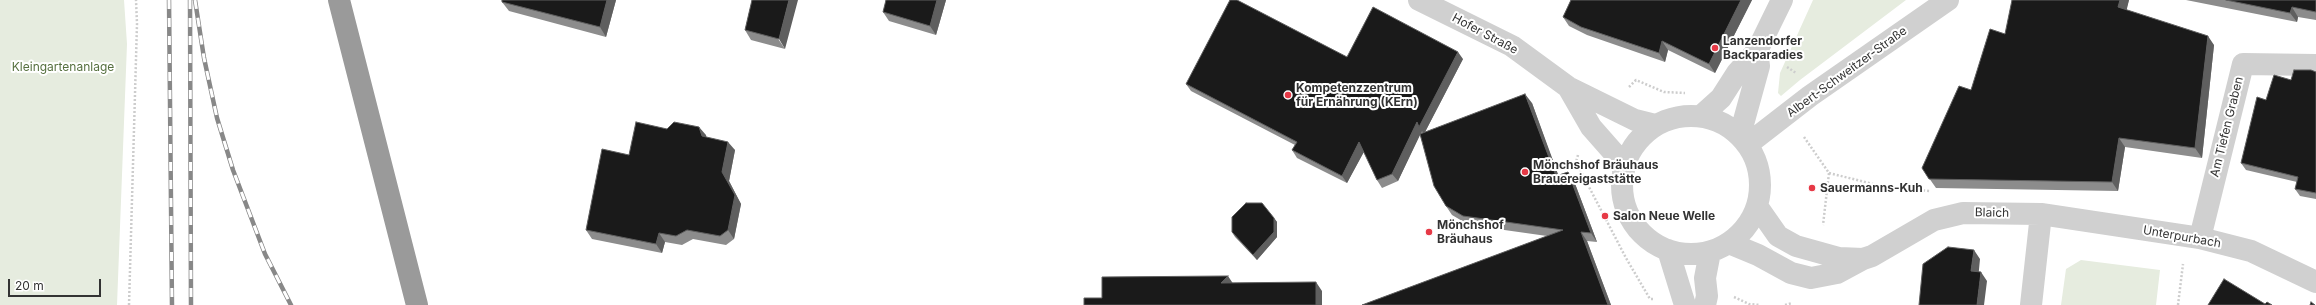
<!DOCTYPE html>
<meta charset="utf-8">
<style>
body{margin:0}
#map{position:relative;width:2316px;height:305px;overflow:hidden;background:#fff;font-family:Inter,sans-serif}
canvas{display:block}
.scale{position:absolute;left:8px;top:279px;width:93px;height:18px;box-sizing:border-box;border:2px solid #333;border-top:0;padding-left:5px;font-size:12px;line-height:14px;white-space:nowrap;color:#333;-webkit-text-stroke:3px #fff;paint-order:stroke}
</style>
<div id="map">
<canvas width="2316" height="305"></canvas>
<div class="scale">20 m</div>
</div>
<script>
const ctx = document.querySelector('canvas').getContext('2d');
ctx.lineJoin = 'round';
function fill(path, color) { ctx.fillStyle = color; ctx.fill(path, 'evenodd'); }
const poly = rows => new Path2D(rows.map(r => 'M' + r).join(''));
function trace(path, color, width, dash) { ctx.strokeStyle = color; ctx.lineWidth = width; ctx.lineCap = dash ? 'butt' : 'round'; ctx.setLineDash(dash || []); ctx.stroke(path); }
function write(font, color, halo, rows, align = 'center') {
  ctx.font = font + ' Inter,sans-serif'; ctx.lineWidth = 4; ctx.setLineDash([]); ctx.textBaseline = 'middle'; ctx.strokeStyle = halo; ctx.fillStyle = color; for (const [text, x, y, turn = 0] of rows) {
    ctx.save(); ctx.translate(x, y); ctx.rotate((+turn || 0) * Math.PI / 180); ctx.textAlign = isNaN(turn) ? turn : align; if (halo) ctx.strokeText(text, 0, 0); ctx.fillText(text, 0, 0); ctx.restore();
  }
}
fill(poly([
 [0,0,124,0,127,44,117,305,0,305],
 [1813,0,1906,0,1800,80,1781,96,1778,93,1780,73],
 [2081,260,2160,270,2156,305,2061,305,2066,269]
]), '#e6ecdf');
trace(poly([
 [1787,67,1796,73],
 [1629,87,1636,80,1664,92,1685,93],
 [1804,137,1829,173,1823,225],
 [1578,155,1576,162,1626,258,1650,299,1655,299],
 [1829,173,1885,187,1930,191],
 [1734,297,1749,304,1760,305],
 [129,305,137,24,136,0],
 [1785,305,1792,303],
 [2178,305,2183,264]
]), '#cdcdcd', 2.5, [2, 2]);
trace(poly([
 [1419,0,1512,46,1568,87,1635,120,1655,125],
 [1568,87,1591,127,1613,152,1624,170],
 '1622 185a69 69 0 1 1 138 0a69 69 0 1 1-138 0Z',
 [1701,116,1721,98,1737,73,1757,51,1782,0],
 [1740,135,1759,66,1757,51],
 [1748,144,1810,96,1948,0],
 [1757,206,1778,236,1796,246,1839,258,1863,259],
 [2200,238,2243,64,2316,65],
 [1729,243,1758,255,1791,273,1811,278,1837,273,1863,259,1872,256,1934,220,1963,213,2041,214,2200,238,2251,251,2316,282],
 [1668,250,1685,305],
 [1705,305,1707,296,1705,278,1710,252],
 [2031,305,2041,214]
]), '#d0d0d0', 22);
trace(poly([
 [339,0,417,305]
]), '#9a9a9a', 22);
const rail = poly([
 [169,0,172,305],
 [190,0,191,305],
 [195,0,204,58,217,118,233,170,265,254,291,305]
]);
trace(rail, '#888', 4.5);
trace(rail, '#fff', 3, [9]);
fill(poly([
 [616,0,606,37,509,11,502,2],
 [752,0,785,49,751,40,745,30],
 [886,0,946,0,936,35,889,21,883,12],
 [1571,0,1752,0,1715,73,1668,50,1665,62,1587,35,1569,26,1563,17],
 [2129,0,2126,10,2214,45,2202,158,2125,147,2118,191,1936,188,1922,168,2005,34],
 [2186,0,2316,0,2316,20,2298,17,2297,22],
 [1347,57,1463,59,1425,132,1532,103,1558,176,1568,172,1574,181,1597,242,1587,241,1611,305,1362,305,1547,236,1469,225,1452,215,1446,206,1420,134,1398,181,1382,188,1377,180,1364,151,1347,183,1297,158,1292,150,1295,145,1191,91,1186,84],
 [2316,72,2316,199,2300,196,2295,189,2297,182,2246,170,2241,163,2266,100,2291,80],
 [699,127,706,137,735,150,729,181,741,204,734,239,726,245,693,239,682,245,665,242,662,253,592,239,586,230,667,129],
 [1274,218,1277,222,1277,237,1257,260,1235,237,1232,232]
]), '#8c8c8c');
fill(poly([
 [607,0,616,0,606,37,600,27],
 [789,0,798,0,785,49,779,39],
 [937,0,946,0,936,35,930,26],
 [1741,0,1752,0,1715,73,1709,64],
 [2120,0,2129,0,2125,17,2118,7],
 [2292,7,2298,17,2297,22,2290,13],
 [2208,36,2214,45,2202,158,2195,148],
 [1662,41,1668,50,1665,62,1659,53],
 [1458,52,1463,59,1424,134,1422,131,1398,181,1392,174,1417,122],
 [1525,94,1532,103,1562,185,1556,176],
 [699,127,706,135,708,145,702,136],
 [2119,138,2125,147,2118,191,2112,182],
 [728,142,735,150,729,181,741,204,734,239,728,230,722,172],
 [1359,142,1365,150,1347,183,1342,176],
 [1568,172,1574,181,1597,242,1591,233],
 [1274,218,1277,222,1277,237,1257,260,1253,255],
 [1581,232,1587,241,1611,305,1608,305],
 [659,233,665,242,662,253,656,244],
 [1974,250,1980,259,1978,280,1971,271],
 [1981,272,1987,281,1984,305,1977,305],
 [1228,276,1234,285,1221,283],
 [1316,282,1322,291,1322,305,1316,305]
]), '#5f5f5f');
const building = poly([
 [502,0,607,0,600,27,502,2,502,0],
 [752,0,789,0,779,39,745,30,752,0],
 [886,0,937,0,930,26,883,12,886,0],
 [1230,0,1237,0,1347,57,1373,7,1458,52,1419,127,1417,122,1392,174,1377,180,1359,142,1342,176,1292,150,1297,142,1186,84,1230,0],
 [1571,0,1741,0,1709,64,1662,41,1659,53,1581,27,1563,17,1571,0],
 [2012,0,2120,0,2118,7,2208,36,2195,148,2119,138,2112,182,1929,179,1922,168,1959,86,1971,90,1990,29,2005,34,2012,0],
 [2226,0,2316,0,2316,12,2292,7,2290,13,2226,0],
 [2294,70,2311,70,2316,72,2316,193,2295,189,2298,177,2241,163,2257,97,2266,100,2274,75,2291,80,2294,70],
 [1525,94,1556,176,1568,172,1591,233,1581,232,1608,305,1362,305,1563,230,1463,216,1446,206,1434,186,1420,134,1525,94],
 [636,122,667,129,674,122,699,127,702,136,728,142,722,172,735,195,728,230,720,236,687,230,676,236,659,233,656,244,586,230,602,149,629,155,636,122],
 [1246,203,1262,203,1274,218,1274,232,1253,255,1232,232,1232,217,1246,203],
 [1948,247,1974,250,1971,271,1981,272,1977,305,1919,305,1923,264,1948,247],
 [1228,276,1221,283,1316,282,1316,305,1084,305,1084,298,1102,298,1102,277,1228,276],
 [2224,279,2265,304,2267,302,2272,305,2208,305,2224,279],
 [2311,302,2315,305,2310,305,2311,302]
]);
fill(building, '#1a1a1a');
trace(building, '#5f5f5f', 1);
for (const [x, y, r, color] of [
 [1715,48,4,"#e63946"],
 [1288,95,4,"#e63946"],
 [1525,172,4,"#e63946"],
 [1812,188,4,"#e63946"],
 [1605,216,4,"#e63946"],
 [1429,232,4,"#e63946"]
]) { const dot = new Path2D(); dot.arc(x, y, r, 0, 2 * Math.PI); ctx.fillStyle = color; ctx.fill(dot); trace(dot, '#fff', 1.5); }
write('12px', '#333', '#fff', [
 ["Hofer Straße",1485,34,28],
 ["Albert-Schweitzer-Straße",1847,72,-36],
 ["Am Tiefen Graben",2227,127,-76],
 ["Blaich",1992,213,1],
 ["Unterpurbach",2182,237,10]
]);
write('bold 12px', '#333', '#fff', [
 ["Lanzendorfer",1723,41],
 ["Backparadies",1723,55],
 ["Kompetenzzentrum",1296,88],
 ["für Ernährung (KErn)",1296,102],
 ["Mönchshof Bräuhaus",1533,165],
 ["Brauereigaststätte",1533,179],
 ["Sauermanns-Kuh",1820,188],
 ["Salon Neue Welle",1613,216],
 ["Mönchshof",1437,225],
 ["Bräuhaus",1437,239]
], 'left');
write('12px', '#56703f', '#fff', [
 ["Kleingartenanlage",63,67]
]);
</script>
